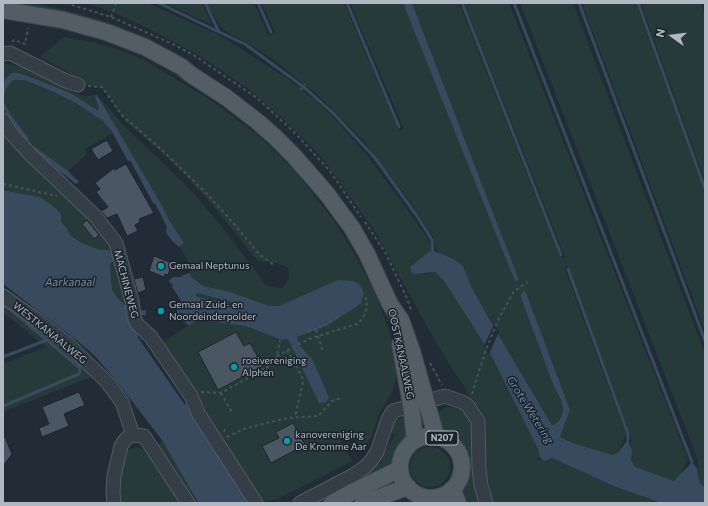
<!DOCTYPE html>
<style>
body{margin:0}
#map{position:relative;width:708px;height:506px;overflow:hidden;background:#212c36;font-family:Commissioner,sans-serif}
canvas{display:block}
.frame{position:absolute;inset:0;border:4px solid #afb8c3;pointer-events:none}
.north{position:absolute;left:652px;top:16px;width:40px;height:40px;-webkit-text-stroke:3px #1a232b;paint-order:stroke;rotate:284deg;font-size:11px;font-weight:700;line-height:16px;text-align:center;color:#afb8c3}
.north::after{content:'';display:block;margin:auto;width:14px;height:18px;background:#afb8c3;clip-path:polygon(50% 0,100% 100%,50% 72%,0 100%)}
</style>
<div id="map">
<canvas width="708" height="506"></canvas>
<div class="frame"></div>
<div class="north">N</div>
</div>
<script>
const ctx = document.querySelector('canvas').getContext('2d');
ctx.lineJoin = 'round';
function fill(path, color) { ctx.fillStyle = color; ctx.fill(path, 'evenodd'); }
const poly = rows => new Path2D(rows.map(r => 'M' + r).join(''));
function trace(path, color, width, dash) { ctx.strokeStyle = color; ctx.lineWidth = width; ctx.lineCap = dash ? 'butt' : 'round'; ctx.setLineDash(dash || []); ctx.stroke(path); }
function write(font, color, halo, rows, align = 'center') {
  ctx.font = font + ' Commissioner,sans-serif'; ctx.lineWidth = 3; ctx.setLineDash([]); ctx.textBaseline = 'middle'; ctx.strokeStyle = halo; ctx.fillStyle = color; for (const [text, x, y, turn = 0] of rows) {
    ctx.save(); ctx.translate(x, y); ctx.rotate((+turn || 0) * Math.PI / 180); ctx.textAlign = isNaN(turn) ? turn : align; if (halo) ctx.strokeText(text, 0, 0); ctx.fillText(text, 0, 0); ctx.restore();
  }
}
fill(poly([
 [3,3,35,3,47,6,80,14,119,26,131,33],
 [87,3,147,3,161,9,219,35,288,79,315,100,330,114,366,154,406,208,428,239,431,246,431,250,410,267,426,274,435,272,444,281,490,353,524,420,538,449,540,458,539,457,536,461,552,458,616,487,662,503,492,503,486,464,486,443,485,416,479,407,469,399,465,387,458,378,434,339,376,233,334,174,320,155,297,132,264,102,247,88,200,56,157,33,120,15],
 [165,3,202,3,212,25],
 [206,3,254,3,269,36,275,32,261,3,344,3,399,131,404,129,350,3,403,3,519,280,412,3,459,3,560,257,562,258,565,257,464,3,509,3,688,459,680,476,674,481,668,479,635,467,631,460,631,438,568,266,564,267,626,434,618,453,612,455,570,442,560,437,570,410,525,291,520,295,554,387,561,400,563,411,559,421,553,425,551,424,488,317,471,286,463,266,454,259,438,254,433,237,411,203,372,152,360,137,320,97,274,60,251,45,223,30],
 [520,3,573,3,705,354,705,488,700,483,698,476,698,460],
 [582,3,636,3,705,194,705,331],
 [641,3,701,3,705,16,705,181],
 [64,37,87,41,103,45,117,49,144,60,211,100,256,134,278,154,295,171,334,221,352,250,374,290,389,331,396,364,397,377,394,385,391,394,379,414,371,438,365,446,359,444,350,430,339,437,352,461,278,499,262,502,161,344,188,325,198,321,206,321,246,326,282,340,297,337,326,326,279,306,270,306,227,291,203,286,191,277,189,263,119,141,113,133,85,149,87,154,61,177,14,129,3,112,3,63,18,66,31,69,57,83,72,92,84,96,96,95,110,109,122,124,184,183,218,222,267,286,282,288,285,285,289,279,289,269,283,265,275,263,258,261,209,201,188,178,167,157,125,121,115,107,108,94,101,87,81,84,65,70,40,57],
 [3,132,47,182,81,211,109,243,115,254,108,250,100,250,82,243,71,236,66,227,40,197,3,190],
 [116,259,129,308,118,299,112,288,110,264],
 [197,293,235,303,235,306,197,297],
 [3,301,52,338,93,376,3,412,3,364,46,347,19,325,5,314,3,315],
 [453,407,464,413,473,429,481,503,461,503,460,490,466,470,464,458,460,447,456,443,442,433,437,418,438,414,444,408],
 [401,418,406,420,409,432,395,463,363,483,322,503,314,503,331,494,332,496,349,486,379,464,383,458,389,443,390,444,392,439,393,440,395,434,391,433,392,430,390,429,395,419],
 [162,440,190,489,199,503,191,503,157,449],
 '410 467a20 20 0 1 1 40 0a20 20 0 1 1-40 0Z',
 [136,447,145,450,180,503,120,503,118,488,124,455,128,450]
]), '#263a39');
fill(poly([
 [403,3,412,3,519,280,515,281],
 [13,73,18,73,38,80,72,94,98,111,99,107,95,96,97,95,161,204,169,220,184,243,179,247,172,241,167,234,166,230,167,227,155,203,153,203,130,160,128,161,111,130,102,120,76,103,52,91,25,80,13,80,6,89,3,99,3,84,6,78],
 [3,101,11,115,29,139,26,141,4,110],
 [35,147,68,171,79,182,76,184,35,151,33,149],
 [3,190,40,197,55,208,61,214,61,222,66,227,71,236,82,243,100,250,108,250,115,254,116,259,110,264,112,289,118,299,125,305,137,311,146,310,146,315,137,315,134,328,139,339,149,341,188,397,186,405,228,463,244,490,247,503,199,503,190,489,162,440,114,378,93,354,74,338,3,284],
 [431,250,454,259,463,266,471,286,488,317,551,424,553,425,559,421,563,411,561,400,554,387,520,295,525,290,570,410,560,437,570,442,612,455,618,453,628,439,632,451,631,460,635,467,674,481,692,462,697,468,698,476,700,483,705,488,705,503,662,503,616,487,552,458,544,461,540,458,538,449,490,353,444,281,435,272,413,274,411,271,410,267],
 [190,273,191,277,203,286,227,291,270,306,279,306,338,280,354,281,360,285,364,293,361,303,356,307,326,326,297,337,300,346,312,359,329,397,326,402,319,403,288,339,282,340,246,326,206,321,198,321,188,325,183,321,183,313,177,314,177,309,183,308,180,299,172,287,173,285,169,281,173,277,182,277,183,275],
 [197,293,235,303,235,305,197,297,196,295]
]), '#384b5e');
fill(poly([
 [494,324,499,332,489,354,484,346],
 [139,339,149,341,188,397,185,405]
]), '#212c36');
trace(poly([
 [159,3,219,32],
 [205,3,219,32,245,44,305,88,333,113,375,158,417,216,432,240,433,254],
 [258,3,271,32],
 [347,3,399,127],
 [462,3,561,255],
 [514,3,692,462],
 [579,3,705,341],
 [638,3,705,189],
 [568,269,628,434,628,439],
 [3,305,10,309,80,368,79,374,3,406],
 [3,357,47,340]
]), '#384b5e', 3);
const building = poly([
 [107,140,113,151,98,160,91,149,107,140],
 [126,164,154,213,139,219,140,222,135,225,138,231,127,236,117,214,107,218,101,211,108,207,96,192,100,189,95,183,114,168,115,170,126,164],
 [87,220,99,235,94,239,82,224,87,220],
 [154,256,172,263,168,275,165,274,164,277,149,271,154,256],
 [143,277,146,290,138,293,134,279,143,277],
 [236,332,244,346,250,343,263,366,218,390,198,352,236,332],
 [79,392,85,405,64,414,69,426,42,437,39,428,49,424,42,407,79,392],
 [293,423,305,445,271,463,262,446,279,438,276,432,293,423],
 [3,433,12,454,3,466,3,433]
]);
fill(building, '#4a5661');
trace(building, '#1c252d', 1);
const minor = poly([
 [3,54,10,53,66,81,78,85],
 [3,120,11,133,29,153,96,217,116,243,132,301,134,317,137,324,151,337,191,396,198,413,256,503],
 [3,296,37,320,68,344,107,382,122,402,133,435],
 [114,503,113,492,114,476,121,446,125,440,129,436,136,435,144,436,188,503],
 [300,503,352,476,364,468,371,461,377,452,388,419,393,411,445,396,462,402,468,406,478,421,479,468,481,485,486,503]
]);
const major = poly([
 [3,10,63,20,106,32,145,47,182,67,190,74,227,98,258,122,276,138,294,156,327,194,352,228,367,254,390,304,401,320,412,351,436,436],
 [400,344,411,405,415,440],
 '400 467a31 31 0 1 1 62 0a31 31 0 1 1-62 0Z',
 [452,489,458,503],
 [332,503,352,492,400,469],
 [363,503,408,487]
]);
trace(minor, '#525b64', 15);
trace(major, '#3e4750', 18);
trace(poly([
 [66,3,111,17,175,45,195,56,257,98,295,133,330,171,361,217],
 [111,17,116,3],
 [12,42,14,40,25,44,28,28],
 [88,86,102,87,122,115,164,152,207,194,235,225,258,253,275,266],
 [301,90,305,84],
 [3,184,57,196],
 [365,222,385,252,406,296,411,310],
 [316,330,323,352],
 [308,332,325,325,339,316],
 [287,350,302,377,303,382,295,417],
 [277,356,309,339,357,324,363,318,366,311,367,300,365,297],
 [430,363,442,385],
 [201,392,221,393,269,366,277,356,280,340],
 [221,393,233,414],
 [472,394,485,352,499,318,514,291,528,282],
 [224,432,226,427],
 [227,437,246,428,287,418,318,416,332,401,341,398]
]), '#435556', 2, [3, 3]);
trace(minor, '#353e46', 13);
trace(major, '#535d66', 16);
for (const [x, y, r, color] of [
 [161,266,4,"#0f9aa8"],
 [161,311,4,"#0f9aa8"],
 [234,367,4,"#0f9aa8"],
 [287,441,4,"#0f9aa8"]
]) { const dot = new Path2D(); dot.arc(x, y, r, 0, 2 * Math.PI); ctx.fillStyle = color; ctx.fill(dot); trace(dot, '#1a232b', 1.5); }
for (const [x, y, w] of [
 [442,438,32]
]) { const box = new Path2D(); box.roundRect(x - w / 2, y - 7, w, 14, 3); ctx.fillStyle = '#1a232b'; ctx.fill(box); trace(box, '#afb8c3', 1); }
write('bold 9px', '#afb8c3', null, [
 ["N207",442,438]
]);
write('10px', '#afb8c3', '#1a232b', [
 ["Gemaal Neptunus",169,266],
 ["Gemaal Zuid- en",169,305],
 ["Noordeinderpolder",169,317],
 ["roeivereniging",242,361],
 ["Alphen",242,373],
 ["kanovereniging",295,435],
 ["De Kromme Aar",295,447]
], 'left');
write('10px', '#afb8c3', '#1a232b', [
 ["MACHINEWEG",126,284,75],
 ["WESTKANAALWEG",50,333,39],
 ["OOSTKANAALWEG",401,354,78]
]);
write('italic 11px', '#718ca5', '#1a232b', [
 ["Aarkanaal",70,282],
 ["Grote Wetering",530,410,58]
]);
</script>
